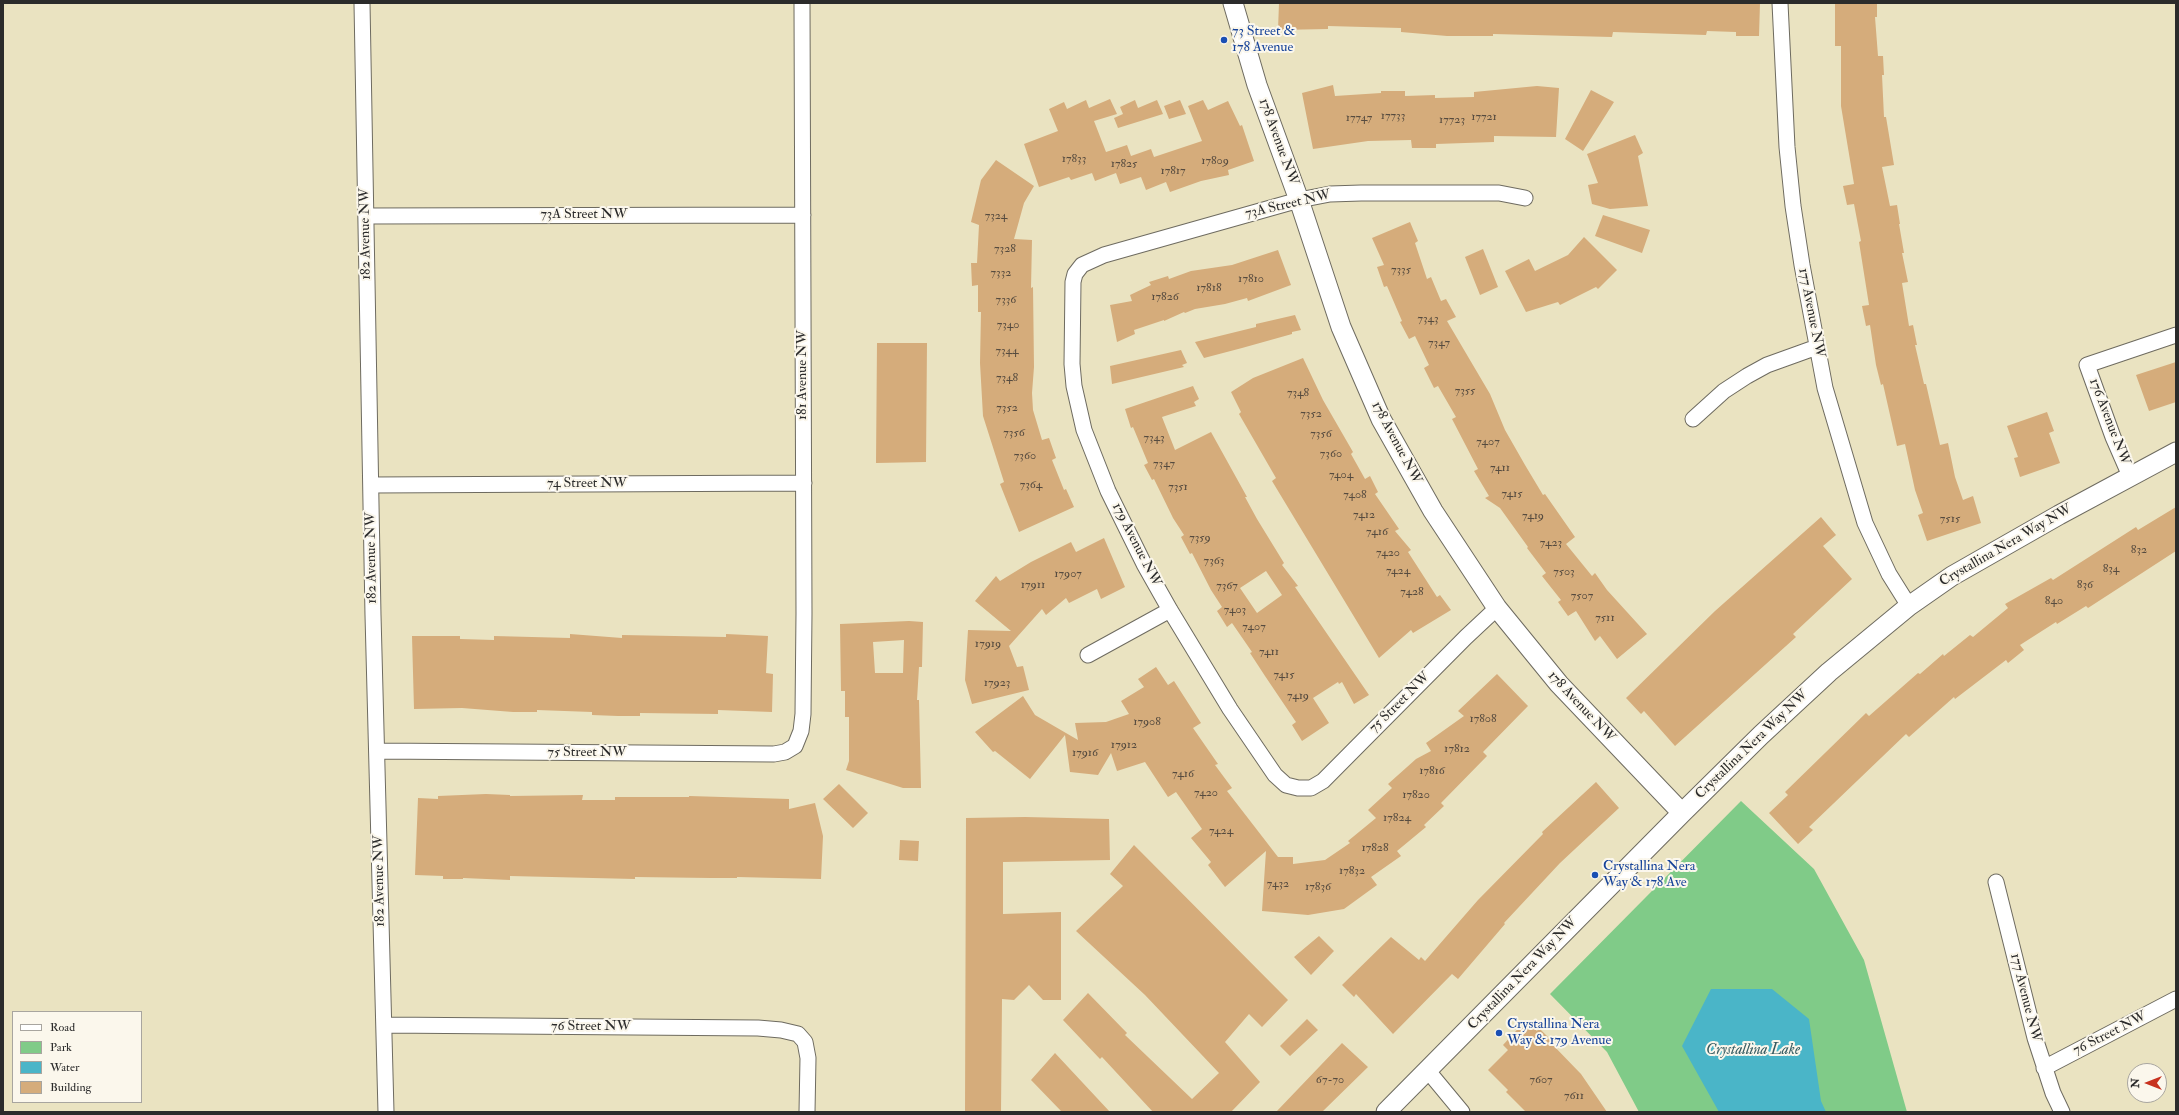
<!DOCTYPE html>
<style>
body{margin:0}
#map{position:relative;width:2179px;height:1115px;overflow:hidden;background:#eae3c1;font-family:"IM FELL Double Pica",serif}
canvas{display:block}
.frame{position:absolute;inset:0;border:4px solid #2b2b2b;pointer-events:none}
.legend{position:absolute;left:12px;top:1011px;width:130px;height:92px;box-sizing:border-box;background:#fbf7ec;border:1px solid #a8a59f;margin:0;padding:5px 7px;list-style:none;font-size:12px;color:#2b2b2b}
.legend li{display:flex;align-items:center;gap:8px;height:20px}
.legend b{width:20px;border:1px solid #a8a59f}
.north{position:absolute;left:2127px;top:1063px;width:40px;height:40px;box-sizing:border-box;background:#fbf7ec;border:1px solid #a8a59f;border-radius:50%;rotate:270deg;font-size:11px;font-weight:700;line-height:16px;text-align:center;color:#2b2b2b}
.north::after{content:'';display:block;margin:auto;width:14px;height:18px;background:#c8321e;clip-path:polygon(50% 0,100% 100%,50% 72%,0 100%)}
</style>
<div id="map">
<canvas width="2179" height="1115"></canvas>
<div class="frame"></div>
<ul class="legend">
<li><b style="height:5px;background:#fff"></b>Road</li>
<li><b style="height:11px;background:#80cb88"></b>Park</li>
<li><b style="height:11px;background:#4ab5c8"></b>Water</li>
<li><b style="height:11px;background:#d5ac7b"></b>Building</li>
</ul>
<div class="north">N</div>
</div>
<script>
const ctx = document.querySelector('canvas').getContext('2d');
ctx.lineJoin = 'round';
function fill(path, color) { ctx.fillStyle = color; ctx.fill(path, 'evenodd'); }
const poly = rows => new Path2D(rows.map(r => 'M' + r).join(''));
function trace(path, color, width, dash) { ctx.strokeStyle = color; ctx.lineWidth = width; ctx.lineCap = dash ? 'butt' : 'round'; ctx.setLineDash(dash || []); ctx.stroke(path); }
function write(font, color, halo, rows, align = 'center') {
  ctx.font = font + ' "IM FELL Double Pica",serif'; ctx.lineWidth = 4; ctx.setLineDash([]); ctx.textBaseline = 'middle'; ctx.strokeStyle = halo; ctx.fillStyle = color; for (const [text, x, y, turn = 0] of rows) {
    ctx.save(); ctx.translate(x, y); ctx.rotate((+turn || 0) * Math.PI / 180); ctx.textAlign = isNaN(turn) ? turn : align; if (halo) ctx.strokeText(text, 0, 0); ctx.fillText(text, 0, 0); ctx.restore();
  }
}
fill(poly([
 [1741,801,1814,869,1864,960,1907,1112,1639,1112,1607,1052,1550,994]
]), '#80cb88');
fill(poly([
 [1711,989,1772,989,1809,1019,1821,1101,1826,1112,1719,1112,1682,1046]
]), '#4ab5c8');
fill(poly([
 [1279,3,1760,3,1759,36,1736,36,1736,32,1707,31,1706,35,1613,32,1612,37,1493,34,1493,36,1447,36,1401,32,1401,28,1328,26,1328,29,1278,30],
 [1835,3,1877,3,1877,17,1875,17,1878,56,1883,56,1884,75,1882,75,1884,117,1886,117,1894,165,1882,167,1890,206,1897,205,1900,224,1899,224,1904,253,1902,253,1908,282,1902,283,1909,326,1913,325,1917,345,1915,345,1924,384,1926,384,1940,445,1948,443,1955,477,1963,500,1973,496,1981,523,1927,541,1918,515,1923,513,1915,490,1905,444,1897,446,1883,384,1881,385,1876,365,1870,325,1866,326,1862,306,1869,305,1859,242,1861,241,1854,204,1847,205,1843,186,1854,184,1841,106,1841,46,1835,46],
 [1333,85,1335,96,1381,93,1381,91,1405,91,1405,96,1435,95,1435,98,1474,97,1474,92,1537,86,1559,88,1556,137,1494,136,1494,142,1436,144,1436,148,1412,148,1411,140,1368,141,1313,149,1302,93],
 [1591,90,1614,102,1583,151,1565,139],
 [1110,99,1117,114,1094,121,1106,152,1127,145,1131,156,1151,149,1154,157,1202,141,1188,106,1203,100,1208,110,1228,101,1240,126,1242,125,1254,161,1228,170,1229,175,1201,181,1170,192,1166,182,1146,190,1141,177,1120,184,1116,173,1095,181,1092,173,1071,180,1069,177,1039,187,1024,144,1058,131,1049,109,1064,102,1067,109,1086,100,1089,108],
 [1135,100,1138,108,1157,100,1163,114,1118,128,1114,118,1123,114,1120,107],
 [1180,100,1186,114,1169,119,1164,106],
 [1635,135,1643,153,1638,156,1648,206,1610,209,1592,204,1588,185,1598,183,1587,154],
 [996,160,1034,186,1024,203,1014,239,1032,240,1031,288,1033,287,1034,367,1032,393,1033,410,1042,440,1049,438,1056,458,1052,460,1064,490,1066,489,1074,507,1019,532,1000,484,1004,482,983,416,980,363,981,312,978,312,978,285,972,286,971,263,977,263,979,225,971,222,981,180],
 [1603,215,1650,230,1642,253,1595,236],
 [1410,222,1418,241,1415,243,1427,279,1431,277,1441,301,1446,299,1456,317,1447,321,1490,394,1505,430,1525,465,1543,495,1545,494,1575,537,1566,544,1592,576,1595,573,1607,590,1647,634,1617,659,1600,636,1595,641,1576,611,1568,616,1558,602,1561,600,1542,576,1546,573,1527,548,1528,547,1500,508,1485,498,1489,496,1474,471,1478,469,1452,419,1456,417,1438,386,1434,388,1424,368,1429,365,1415,336,1409,339,1400,322,1402,321,1387,286,1384,287,1377,267,1384,265,1372,238],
 [1584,237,1617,270,1598,289,1596,287,1560,305,1558,302,1526,312,1505,271,1529,259,1535,271,1568,255],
 [1483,249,1498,287,1480,295,1465,257],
 [1278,250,1291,285,1248,301,1247,298,1225,304,1195,309,1185,313,1184,312,1164,321,1164,320,1134,330,1135,334,1117,342,1110,305,1132,301,1130,295,1151,285,1149,282,1168,276,1169,279,1191,271,1232,265],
 [1295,315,1301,330,1292,332,1292,334,1242,348,1204,358,1195,342,1256,327,1256,324],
 [877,343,927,343,926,462,876,463],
 [1181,350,1187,363,1182,365,1184,367,1112,384,1110,366],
 [1303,358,1323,400,1353,452,1351,454,1365,479,1370,476,1378,492,1375,494,1399,529,1395,531,1411,550,1408,552,1437,597,1440,595,1451,610,1413,633,1411,630,1379,658,1272,481,1276,478,1239,414,1241,412,1231,392,1253,378],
 [2176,362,2176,402,2149,411,2136,375],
 [1193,386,1199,399,1194,402,1196,406,1162,417,1175,450,1211,432,1247,497,1245,497,1257,519,1284,563,1282,565,1298,586,1295,587,1369,695,1354,704,1342,682,1339,684,1338,682,1313,698,1329,723,1302,741,1292,725,1296,722,1265,676,1250,653,1252,652,1232,623,1227,627,1217,611,1222,607,1211,590,1192,553,1190,554,1181,537,1184,535,1173,518,1154,479,1152,480,1144,465,1148,463,1133,427,1131,428,1125,409],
 [1266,571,1282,595,1257,613,1240,588],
 [2047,412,2054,431,2049,433,2060,463,2020,477,2014,458,2018,457,2007,426],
 [2176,507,2176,551,2088,608,2086,606,2057,624,2056,622,2020,645,2024,650,2008,663,2006,660,1955,699,1954,697,1909,737,1906,734,1809,827,1813,830,1798,844,1769,813,1788,795,1785,792,1866,713,1869,716,1918,673,1920,674,1943,654,1944,656,1970,635,1973,637,2008,608,2005,604,2051,578,2053,580,2136,527,2138,530],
 [1821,517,1836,535,1823,546,1852,579,1793,634,1796,637,1675,746,1644,711,1641,714,1626,698,1715,611],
 [1104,538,1125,587,1101,599,1097,589,1069,603,1066,598,1046,615,1042,609,1009,646,1017,667,1023,666,1029,690,972,704,965,680,968,630,1011,631,975,601,996,576,1000,581,1031,562,1071,542,1076,552],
 [909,621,923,622,922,667,919,667,917,700,919,700,921,788,903,788,846,770,849,761,849,717,845,717,845,691,841,691,840,624],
 [904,640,903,673,875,673,873,642],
 [570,634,622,638,622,635,726,637,726,634,768,636,766,673,773,674,772,712,718,710,718,714,640,713,640,716,618,716,592,715,592,712,537,710,537,712,513,712,462,708,414,709,412,636,460,636,460,639,494,640,494,636,570,638],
 [1156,667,1168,685,1174,681,1201,723,1193,728,1218,764,1215,765,1232,788,1227,791,1278,857,1293,857,1293,864,1325,860,1350,843,1348,841,1376,818,1368,810,1392,788,1388,784,1416,759,1431,751,1426,743,1464,716,1458,711,1497,674,1528,706,1483,752,1487,756,1441,803,1444,806,1424,825,1426,827,1397,851,1401,856,1371,877,1377,885,1344,909,1308,915,1262,911,1266,851,1225,887,1208,865,1211,862,1191,838,1202,829,1176,792,1168,797,1145,762,1117,771,1111,753,1098,775,1070,772,1065,735,1030,779,995,751,993,752,975,732,1023,696,1035,715,1078,740,1075,723,1106,722,1129,714,1121,701,1144,687,1138,679],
 [1596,782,1619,808,1560,863,1504,923,1505,924,1458,979,1452,974,1393,1034,1356,994,1354,997,1342,985,1391,937,1419,960,1421,957,1425,961,1478,900,1543,834,1542,832],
 [839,784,868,813,853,828,823,799],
 [486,794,510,795,510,796,583,795,582,800,615,800,615,797,689,797,689,796,789,799,789,809,815,803,823,836,821,879,737,877,737,878,711,878,635,877,635,879,510,876,510,880,463,878,463,879,443,879,443,876,415,875,418,798,438,799,438,796],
 [1025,817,1109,819,1110,860,1003,862,1003,914,1061,912,1061,1000,1043,1000,1029,985,1014,1000,1002,999,1001,1112,965,1112,966,818],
 [900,840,919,841,918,861,899,860],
 [1134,845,1288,1000,1262,1027,1249,1014,1225,1042,1260,1082,1231,1112,1153,1112,1102,1057,1100,1059,1063,1020,1088,993,1127,1033,1125,1035,1192,1099,1219,1073,1145,995,1076,931,1123,886,1110,874],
 [1319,936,1334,951,1311,975,1294,957],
 [1307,1019,1318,1030,1290,1056,1280,1046],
 [1526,1020,1537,1031,1539,1028,1551,1040,1550,1042,1581,1074,1607,1112,1526,1112,1506,1092,1508,1090,1488,1070,1508,1050,1503,1045],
 [1342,1043,1368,1067,1322,1112,1276,1112],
 [1055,1053,1110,1112,1062,1112,1031,1080]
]), '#d5ac7b');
const minor = poly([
 [362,3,373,615,386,1112],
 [1780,3,1787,147,1793,206,1802,265,1825,388,1865,523,1889,574,1909,606],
 [366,216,803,215],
 [1693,419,1724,391,1747,376,1767,365,1817,347],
 [2130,476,2113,437,2087,365,2176,335],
 [371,485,804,483],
 [1497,608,1466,637,1323,781,1311,788,1298,788,1286,785,1275,775,1230,709,1170,610,1144,564,1108,491,1084,430,1074,386,1072,364,1073,282,1075,274,1082,265,1104,255,1299,200,1330,194,1361,193,1499,193,1525,198],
 [1088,655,1170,610],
 [377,751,774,754,785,752,795,746,801,731,803,714,804,613,802,3],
 [1996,882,2035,1038,2053,1093,2062,1112],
 [384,1025,758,1028,781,1030,798,1034,805,1042,808,1058,807,1112],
 [2044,1068,2176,999],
 [1428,1071,1462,1112]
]);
const tertiary = poly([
 [1233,3,1257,85,1299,200,1341,327,1381,419,1433,511,1497,608,1559,684,1682,813],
 [1386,1112,1682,813,1761,735,1829,672,1909,606,1952,576,2059,515,2176,452]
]);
trace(minor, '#6e6b60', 17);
trace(tertiary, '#6e6b60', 21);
trace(minor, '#fff', 15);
trace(tertiary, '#fff', 19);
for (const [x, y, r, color] of [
 [1224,40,4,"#1a4fb4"],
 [1595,875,4,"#1a4fb4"],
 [1499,1033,4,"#1a4fb4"]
]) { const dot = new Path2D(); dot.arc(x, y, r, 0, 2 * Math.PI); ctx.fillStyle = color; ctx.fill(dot); trace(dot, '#fbf7ec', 1.5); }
write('12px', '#564b3f', null, [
 ["17733",1393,116],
 ["17721",1484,117],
 ["17747",1359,118],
 ["17723",1452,120],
 ["17833",1074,159],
 ["17809",1215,161],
 ["17825",1124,164],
 ["17817",1173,171],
 ["7324",996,216],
 ["7328",1005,249],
 ["7335",1401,270],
 ["7332",1001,273],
 ["17810",1251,279],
 ["17818",1209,288],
 ["17826",1165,297],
 ["7336",1006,300],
 ["7343",1428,319],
 ["7340",1008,325],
 ["7347",1439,343],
 ["7344",1007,351],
 ["7348",1007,378],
 ["7355",1465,391],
 ["7348",1298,393],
 ["7352",1007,408],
 ["7352",1311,414],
 ["7356",1014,433],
 ["7356",1321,434],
 ["7343",1154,438],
 ["7407",1488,442],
 ["7360",1331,454],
 ["7360",1025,456],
 ["7347",1164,464],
 ["7411",1500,468],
 ["7404",1341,475],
 ["7364",1031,485],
 ["7351",1178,487],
 ["7415",1512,494],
 ["7408",1355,495],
 ["7412",1364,515],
 ["7419",1533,516],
 ["7515",1950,519],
 ["7416",1377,532],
 ["7359",1200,538],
 ["7423",1551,543],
 ["832",2139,550],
 ["7420",1388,553],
 ["7363",1214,561],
 ["834",2111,569],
 ["7424",1398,571],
 ["7503",1564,572],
 ["17907",1068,574],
 ["17911",1033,585],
 ["836",2085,585],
 ["7367",1227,586],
 ["7428",1412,592],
 ["7507",1582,596],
 ["840",2054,601],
 ["7403",1235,610],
 ["7511",1605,618],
 ["7407",1254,627],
 ["17919",988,644],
 ["7411",1269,652],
 ["7415",1284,675],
 ["17923",997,683],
 ["7419",1298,696],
 ["17808",1483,719],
 ["17908",1147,722],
 ["17912",1124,745],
 ["17812",1457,749],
 ["17916",1085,753],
 ["17816",1432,771],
 ["7416",1183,774],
 ["7420",1206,793],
 ["17820",1416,795],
 ["17824",1397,818],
 ["7424",1221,831],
 ["17828",1375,848],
 ["17832",1352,871],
 ["7432",1278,884],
 ["17836",1318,887],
 ["67-70",1330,1080],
 ["7607",1541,1080],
 ["7611",1574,1096]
]);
write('14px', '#164399', '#fbf7ec', [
 ["73 Street &",1232,32],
 ["178 Avenue",1232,48],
 ["Crystallina Nera",1603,867],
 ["Way & 178 Ave",1603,883],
 ["Crystallina Nera",1507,1025],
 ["Way & 179 Avenue",1507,1041]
], 'left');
write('14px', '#2b2b2b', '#fbf7ec', [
 ["178 Avenue NW",1278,142,70],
 ["73A Street NW",1288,205,-13],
 ["73A Street NW",584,215],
 ["182 Avenue NW",366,234,-91],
 ["177 Avenue NW",1811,313,79],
 ["181 Avenue NW",803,375,-90],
 ["176 Avenue NW",2109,422,69],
 ["178 Avenue NW",1396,443,62],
 ["74 Street NW",587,484],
 ["179 Avenue NW",1136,545,63],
 ["Crystallina Nera Way NW",2006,546,-30],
 ["182 Avenue NW",372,558,-91],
 ["75 Street NW",1400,703,-45],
 ["178 Avenue NW",1581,707,47],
 ["Crystallina Nera Way NW",1752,745,-44],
 ["75 Street NW",587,753],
 ["182 Avenue NW",380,881,-91],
 ["Crystallina Nera Way NW",1523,974,-46],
 ["177 Avenue NW",2025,998,76],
 ["76 Street NW",591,1027],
 ["76 Street NW",2110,1034,-27]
]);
write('italic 15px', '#365b62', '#fbf7ec', [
 ["Crystallina Lake",1753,1051]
]);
</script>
